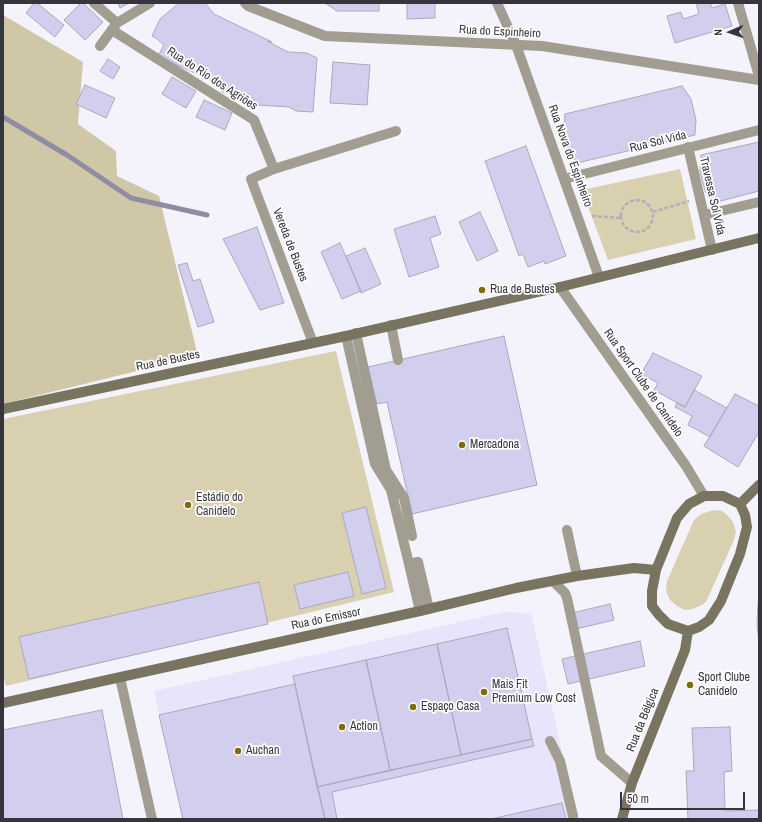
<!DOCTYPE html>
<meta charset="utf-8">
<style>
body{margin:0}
#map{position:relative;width:762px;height:822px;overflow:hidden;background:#f4f3fc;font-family:"Archivo Narrow",sans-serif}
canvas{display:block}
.frame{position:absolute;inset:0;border:4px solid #36353e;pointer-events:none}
.north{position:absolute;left:710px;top:12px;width:40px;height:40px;-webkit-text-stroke:3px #fff;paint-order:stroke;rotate:268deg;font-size:11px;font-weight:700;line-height:16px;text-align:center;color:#36353e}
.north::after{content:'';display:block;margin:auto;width:14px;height:18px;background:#36353e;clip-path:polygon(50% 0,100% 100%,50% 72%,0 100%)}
.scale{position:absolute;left:620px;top:792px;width:125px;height:18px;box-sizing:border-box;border:2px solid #36353e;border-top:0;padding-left:5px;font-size:12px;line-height:14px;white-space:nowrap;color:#36353e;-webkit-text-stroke:3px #fff;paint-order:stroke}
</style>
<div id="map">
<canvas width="762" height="822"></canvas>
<div class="frame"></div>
<div class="north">N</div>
<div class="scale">50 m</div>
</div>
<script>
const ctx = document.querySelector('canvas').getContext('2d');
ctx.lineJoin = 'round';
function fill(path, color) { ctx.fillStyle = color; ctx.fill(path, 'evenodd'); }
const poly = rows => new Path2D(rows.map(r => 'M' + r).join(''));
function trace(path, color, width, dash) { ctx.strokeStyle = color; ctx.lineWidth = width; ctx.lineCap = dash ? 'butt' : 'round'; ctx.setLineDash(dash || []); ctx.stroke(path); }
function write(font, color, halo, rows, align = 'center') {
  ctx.font = font + ' "Archivo Narrow",sans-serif'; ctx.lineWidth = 3.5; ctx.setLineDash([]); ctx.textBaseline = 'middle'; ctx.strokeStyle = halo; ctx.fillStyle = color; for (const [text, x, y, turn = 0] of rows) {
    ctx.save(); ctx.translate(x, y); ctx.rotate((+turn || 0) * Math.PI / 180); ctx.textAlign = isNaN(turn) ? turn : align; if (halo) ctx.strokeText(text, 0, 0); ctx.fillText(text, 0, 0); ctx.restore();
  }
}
fill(poly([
 [504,612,531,613,577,819,182,819,154,691]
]), '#e7e4fc');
fill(poly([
 [680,169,696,239,608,260,582,190],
 [336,351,394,592,6,686,3,675,3,419],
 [714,510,722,511,728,516,733,522,736,532,734,540,706,602,702,605,693,609,685,610,677,606,670,600,666,591,667,581,694,520,701,514]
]), '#d9d0b0');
fill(poly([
 [3,15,83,62,78,124,116,151,117,176,159,196,198,356,3,404]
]), '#d0c7a7');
trace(poly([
 [3,117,67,155,131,198,207,215]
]), '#8f8ca4', 5);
const building = poly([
 [34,3,37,3,64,25,55,37,26,13,34,3],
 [81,3,83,3,103,22,85,40,64,20,81,3],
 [118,3,129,3,120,8,118,3],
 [179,3,205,3,214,14,272,42,267,41,288,52,307,53,317,58,313,112,296,111,289,107,258,105,249,94,222,92,214,82,158,56,164,45,157,39,152,36,160,19,179,3],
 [325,3,379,3,379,11,337,11,325,3],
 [407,3,435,3,435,18,407,19,407,3],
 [696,3,710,3,712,8,725,4,732,26,675,43,667,16,681,12,683,19,699,14,696,3],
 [108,59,120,67,113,79,100,71,108,59],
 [333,62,370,65,367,105,330,103,333,62],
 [172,77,196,91,186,108,162,94,172,77],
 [85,85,115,98,106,118,76,104,85,85],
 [682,86,691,99,696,120,695,135,577,163,569,151,564,130,565,114,682,86],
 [204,100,232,113,225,130,196,117,204,100],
 [759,142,759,191,713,203,705,191,700,172,701,155,759,142],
 [526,146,566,256,545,264,544,261,528,267,523,254,519,256,485,161,526,146],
 [480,212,498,251,477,261,459,222,480,212],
 [435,216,441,234,430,238,439,267,409,277,394,229,435,216],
 [257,227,284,303,260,310,223,239,257,227],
 [340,243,361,291,342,299,321,252,340,243],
 [365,248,381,284,361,293,346,256,365,248],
 [187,263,193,281,200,279,214,322,198,327,178,265,187,263],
 [504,336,537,485,412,514,387,402,377,404,368,367,504,336],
 [653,353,702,376,685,407,654,390,658,383,641,374,653,353],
 [694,390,727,408,710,437,688,425,692,416,675,407,677,403,685,407,694,390],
 [735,394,759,406,759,432,738,467,704,446,735,394],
 [366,507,386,588,362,594,342,513,366,507],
 [348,572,354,596,300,609,294,585,348,572],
 [259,582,268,624,29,679,19,637,259,582],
 [759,596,759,643,757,624,758,604,759,596],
 [610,604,614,620,576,629,572,613,610,604],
 [507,628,532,739,461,755,437,644,507,628],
 [640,641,645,666,568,684,562,659,640,641],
 [437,644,461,755,390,770,366,660,437,644],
 [366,660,390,770,317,787,293,676,366,660],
 [295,684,325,819,183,819,159,715,295,684],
 [102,710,123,819,3,819,3,730,102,710],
 [730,727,732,771,724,772,725,811,759,810,759,819,688,819,686,771,694,771,692,728,730,727],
 [532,739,534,746,332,792,337,819,325,819,317,787,532,739],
 [562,803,566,819,491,819,562,803]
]);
fill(building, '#d2cfee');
trace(building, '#aba8be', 1);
trace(poly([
 '621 216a16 16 0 1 1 32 0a16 16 0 1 1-32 0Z',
 [653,212,689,201],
 [592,216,621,218]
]), '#b1b0b9', 2.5, [4, 2]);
trace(poly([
 [497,3,516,45],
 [112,30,254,120,274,169],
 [391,325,398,360],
 [356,333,386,470,404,498,412,536],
 [346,336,375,464,391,490,409,564,420,611],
 [313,343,251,179,274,169,396,131],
 [567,530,577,576],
 [409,564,418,562,429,609],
 [553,581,565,593,567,598,601,756,632,783],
 [120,678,152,819],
 [550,741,560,761,573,816]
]), '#a19d90', 10);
trace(poly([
 [94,3,117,23],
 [245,3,248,6,325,36,542,46,759,80],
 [738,3,759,76],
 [516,45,599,277],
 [100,46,117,23,150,3],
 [688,147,712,250],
 [564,179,759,130],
 [704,215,759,202],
 [560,287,686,466,704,496]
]), '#a19d90', 10);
trace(poly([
 [3,409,346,336,560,287,759,238],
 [704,496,723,496,740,504,745,515,747,527,740,554,721,601,709,620,699,627,688,631,668,624,659,615,652,606,652,591,656,570,677,518,689,504,704,496],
 [740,504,759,485],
 [3,703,420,611,516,588,577,576,634,568,656,570],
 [622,819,632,783,685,650,688,631]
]), '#797460', 10);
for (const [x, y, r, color] of [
 [482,290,4,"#836b06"],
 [462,445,4,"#836b06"],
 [188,505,4,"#836b06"],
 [690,685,4,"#836b06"],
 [484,692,4,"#836b06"],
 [413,707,4,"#836b06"],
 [342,727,4,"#836b06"],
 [238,751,4,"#836b06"]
]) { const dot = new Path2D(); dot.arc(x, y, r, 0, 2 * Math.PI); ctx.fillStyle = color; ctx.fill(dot); trace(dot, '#fff', 1.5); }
write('12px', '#36353e', '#fff', [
 ["Rua do Espinheiro",500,32,3],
 ["Rua do Rio dos Agriões",212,79,33],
 ["Rua Sol Vida",658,142,-14],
 ["Rua Nova do Espinheiro",570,156,70],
 ["Travessa Sol Vida",712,196,77],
 ["Vereda de Bustes",290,245,69],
 ["Rua de Bustes",168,361,-12],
 ["Rua Sport Clube de Canidelo",643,383,55],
 ["Rua do Emissor",326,619,-12],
 ["Rua da Bélgica",643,720,-68]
]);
write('12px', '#36353e', '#fff', [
 ["Rua de Bustes",490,290],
 ["Mercadona",470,445],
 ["Estádio do",196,498],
 ["Canidelo",196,512],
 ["Sport Clube",698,678],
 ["Canidelo",698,692],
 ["Mais Fit",492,685],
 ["Premium Low Cost",492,699],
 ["Espaço Casa",421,707],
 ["Action",350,727],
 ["Auchan",246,751]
], 'left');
</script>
